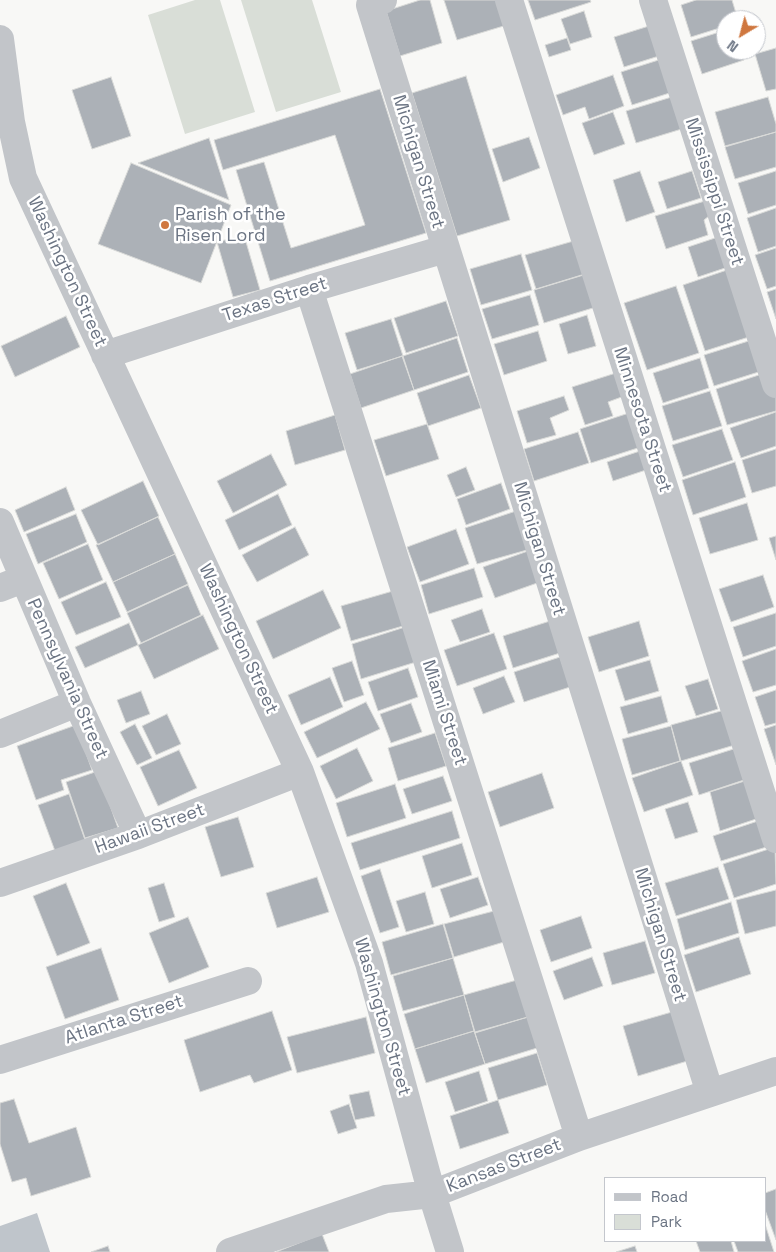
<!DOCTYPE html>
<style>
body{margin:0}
#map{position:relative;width:776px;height:1252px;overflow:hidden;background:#f8f8f6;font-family:"Space Grotesk",sans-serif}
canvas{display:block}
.legend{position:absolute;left:604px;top:1177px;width:162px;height:65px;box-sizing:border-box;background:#fff;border:1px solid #c4c7cd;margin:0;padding:6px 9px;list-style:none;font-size:15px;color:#6b7483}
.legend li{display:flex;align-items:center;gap:10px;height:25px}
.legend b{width:25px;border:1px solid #c4c7cd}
.north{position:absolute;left:716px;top:10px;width:50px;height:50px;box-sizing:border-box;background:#fff;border:1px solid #c4c7cd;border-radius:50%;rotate:217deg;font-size:14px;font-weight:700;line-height:20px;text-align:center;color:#6b7483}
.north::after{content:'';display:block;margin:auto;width:18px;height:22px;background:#cf773f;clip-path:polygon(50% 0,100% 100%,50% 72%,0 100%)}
</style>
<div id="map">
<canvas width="776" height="1252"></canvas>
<ul class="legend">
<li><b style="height:6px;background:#c2c5c9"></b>Road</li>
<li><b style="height:14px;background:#d9ded7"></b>Park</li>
</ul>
<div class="north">N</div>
</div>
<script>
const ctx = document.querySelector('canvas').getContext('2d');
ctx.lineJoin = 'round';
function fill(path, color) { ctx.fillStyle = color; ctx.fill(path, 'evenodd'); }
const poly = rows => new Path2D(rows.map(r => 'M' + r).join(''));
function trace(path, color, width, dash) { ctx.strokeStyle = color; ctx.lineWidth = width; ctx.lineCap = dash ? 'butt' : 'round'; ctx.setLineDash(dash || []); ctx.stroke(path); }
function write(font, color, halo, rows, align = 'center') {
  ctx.font = font + ' "Space Grotesk",sans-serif'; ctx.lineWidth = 5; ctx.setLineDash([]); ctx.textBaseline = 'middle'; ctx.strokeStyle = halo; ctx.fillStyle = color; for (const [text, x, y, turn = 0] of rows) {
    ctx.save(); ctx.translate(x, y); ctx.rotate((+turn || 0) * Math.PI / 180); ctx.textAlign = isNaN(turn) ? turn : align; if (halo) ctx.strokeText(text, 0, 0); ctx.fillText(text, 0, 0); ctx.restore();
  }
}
fill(poly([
 [195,0,220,0,255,112,185,134,148,15],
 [241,0,312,0,341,92,276,112]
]), '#d9ded7');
fill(poly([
 [37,1213,50,1252,0,1252,0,1226]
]), '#bfc5cb');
const building = poly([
 [420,0,430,0,442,43,400,56,386,11,420,0],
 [444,0,499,0,507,25,457,40,444,0],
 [528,0,590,0,591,2,535,20,528,0],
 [696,0,732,0,738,20,726,20,726,26,691,37,681,5,696,0],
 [584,11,592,37,570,44,561,19,584,11],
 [649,26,659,56,624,67,614,37,649,26],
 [726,30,726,50,741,50,744,60,702,74,691,41,726,30],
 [567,38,571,50,549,57,545,45,567,38],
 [776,48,776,89,766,91,755,54,776,48],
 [668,57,679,90,632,105,621,72,668,57],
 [613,75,624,106,589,119,585,107,563,115,556,95,613,75],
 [466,76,510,220,457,236,412,93,466,76],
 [111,77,131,136,92,149,72,90,111,77],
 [380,89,426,233,270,281,236,170,264,162,291,248,365,225,335,135,223,170,214,140,380,89],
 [675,96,685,128,636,143,626,111,675,96],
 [768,97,776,124,776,132,725,146,715,112,768,97],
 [613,112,625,144,594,155,582,123,613,112],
 [776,132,776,167,735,179,725,147,776,132],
 [529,137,540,168,503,182,492,149,529,137],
 [209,138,229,200,138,163,209,138],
 [131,163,231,205,201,283,98,244,131,163],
 [640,171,655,212,626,222,613,180,640,171],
 [692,171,701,198,667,209,658,182,692,171],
 [776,171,776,205,748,214,738,183,776,171],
 [705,201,709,216,704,220,708,235,666,249,655,216,705,201],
 [776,208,776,246,758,252,747,218,776,208],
 [244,235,260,290,233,297,217,242,244,235],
 [721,236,731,266,698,277,688,247,721,236],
 [577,240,588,273,536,289,525,255,577,240],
 [776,248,776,286,767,289,755,255,776,248],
 [521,254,532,290,481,305,470,269,521,254],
 [730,269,752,336,705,351,683,285,730,269],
 [587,274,596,307,544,323,534,290,587,274],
 [676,286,699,353,647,370,624,303,676,286],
 [776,289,776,319,767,292,776,289],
 [530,295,539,325,492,339,482,309,530,295],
 [446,301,458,336,406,353,394,318,446,301],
 [587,315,596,346,568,354,559,324,587,315],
 [66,316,80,347,15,377,1,346,66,316],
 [391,319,403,356,357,370,345,333,391,319],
 [538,331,547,361,504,375,494,344,538,331],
 [457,338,468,372,414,390,403,356,457,338],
 [755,339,765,370,714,386,704,355,755,339],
 [402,356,414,390,361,408,350,374,402,356],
 [700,358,709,388,663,403,653,373,700,358],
 [619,372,627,395,608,402,613,416,585,425,572,387,619,372],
 [768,372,776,396,776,411,727,425,716,389,768,372],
 [469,375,481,408,428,426,417,393,469,375],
 [710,391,722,426,673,441,662,406,710,391],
 [564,396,569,410,550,418,556,435,527,443,517,411,564,396],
 [632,412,644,446,591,463,580,429,632,412],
 [776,412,776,446,741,458,730,428,776,412],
 [335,415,345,450,295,465,286,431,335,415],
 [427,424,439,459,386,476,374,440,427,424],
 [722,429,733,460,683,477,672,445,722,429],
 [578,432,589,463,534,481,524,449,578,432],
 [646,449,652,468,613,481,607,462,646,449],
 [776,449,776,486,752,493,742,460,776,449],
 [271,454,287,485,233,513,217,481,271,454],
 [735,462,746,497,693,515,682,480,735,462],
 [466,467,475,490,456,497,447,475,466,467],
 [143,481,159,516,98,545,81,510,143,481],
 [501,483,510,509,466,525,457,499,501,483],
 [66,487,75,510,24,532,15,510,66,487],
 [278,494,292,525,239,550,225,520,278,494],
 [747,503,758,540,710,554,699,518,747,503],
 [516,511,527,550,477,564,465,528,516,511],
 [76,514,87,542,38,564,26,534,76,514],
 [158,517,175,554,113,582,96,545,158,517],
 [295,527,309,555,257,582,242,555,295,527],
 [456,529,469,564,420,582,407,547,456,529],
 [776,536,776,560,769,538,776,536],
 [88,544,103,580,59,599,43,563,88,544],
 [528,551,540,582,495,598,483,567,528,551],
 [175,554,188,584,127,612,113,582,175,554],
 [474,568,483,597,429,614,421,585,474,568],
 [763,575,774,607,731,622,719,589,763,575],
 [106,582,121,617,76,635,61,602,106,582],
 [188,585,201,615,141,643,127,613,188,585],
 [323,590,341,628,273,659,256,621,323,590],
 [393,591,403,626,351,641,341,606,393,591],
 [482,609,490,632,460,642,451,620,482,609],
 [776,613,776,646,743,657,733,627,776,613],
 [203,615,219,649,154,679,138,645,203,615],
 [550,621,560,653,513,668,503,636,550,621],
 [639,621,649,656,599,672,588,637,639,621],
 [129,623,138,645,85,668,75,647,129,623],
 [405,627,416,662,361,679,352,644,405,627],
 [494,633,507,669,457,686,444,650,494,633],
 [776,649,776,685,753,692,742,661,776,649],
 [560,657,570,687,524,702,514,672,560,657],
 [650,660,659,691,625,701,615,670,650,660],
 [352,661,364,695,344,702,332,668,352,661],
 [408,668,418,697,378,711,368,682,408,668],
 [504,676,515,702,483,714,473,688,504,676],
 [330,677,343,707,301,725,288,695,330,677],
 [708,679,718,709,696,716,685,686,708,679],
 [776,690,776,723,765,726,755,697,776,690],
 [141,691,150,714,126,723,117,700,141,691],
 [661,696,668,722,628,734,620,707,661,696],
 [366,702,380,729,317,758,304,732,366,702],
 [411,703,422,732,391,743,380,714,411,703],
 [728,709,738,744,681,761,671,725,728,709],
 [167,714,181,744,156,755,142,726,167,714],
 [135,724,152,758,137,765,120,732,135,724],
 [76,725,92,770,61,780,64,790,36,800,17,746,76,725],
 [776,725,776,765,764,729,776,725],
 [671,726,680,761,632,775,622,739,671,726],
 [435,733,446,766,398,781,388,748,435,733],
 [740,747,750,778,699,795,689,763,740,747],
 [357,748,373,781,336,799,320,766,357,748],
 [179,750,197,788,158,806,140,767,179,750],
 [681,761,693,795,644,812,632,778,681,761],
 [98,771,118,828,85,838,66,782,98,771],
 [542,773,554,808,500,827,488,792,542,773],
 [443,776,452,801,412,814,403,789,443,776],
 [751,779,762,817,720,831,710,792,751,779],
 [395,784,406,818,347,837,336,803,395,784],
 [69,794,85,840,55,851,38,805,69,794],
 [688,802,698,832,675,839,665,809,688,802],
 [452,811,460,838,360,870,351,843,452,811],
 [238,817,254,867,221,877,205,827,238,817],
 [764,819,773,845,721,861,713,836,764,819],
 [462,843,472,875,432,888,422,856,462,843],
 [775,847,776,884,734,898,723,864,775,847],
 [718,867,729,899,676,916,665,883,718,867],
 [380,869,399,927,380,933,361,876,380,869],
 [317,877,329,912,277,928,266,893,317,877],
 [478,877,488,905,450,918,440,889,478,877],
 [66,883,90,943,57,956,33,896,66,883],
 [164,883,175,917,159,922,148,888,164,883],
 [776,890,776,926,745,934,736,900,776,890],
 [425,892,434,924,406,932,396,901,425,892],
 [731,902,739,933,685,950,677,919,731,902],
 [494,911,504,942,454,957,444,924,494,911],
 [581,916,592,948,551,962,540,930,581,916],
 [188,917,209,967,169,983,149,933,188,917],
 [443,924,453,958,391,975,382,942,443,924],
 [739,937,751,974,696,992,684,955,739,937],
 [645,941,655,973,612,985,603,953,645,941],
 [101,948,119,1000,65,1019,46,967,101,948],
 [592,957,603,986,564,1000,553,971,592,957],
 [453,958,464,995,403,1011,393,976,453,958],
 [517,980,528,1017,475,1032,464,995,517,980],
 [464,995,474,1031,415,1049,404,1014,464,995],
 [679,1010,694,1059,638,1076,623,1026,679,1010],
 [272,1011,292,1070,254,1083,250,1075,200,1092,184,1040,272,1011],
 [366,1017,375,1053,297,1073,287,1037,366,1017],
 [528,1017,537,1048,485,1064,475,1033,528,1017],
 [474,1031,485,1064,426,1083,415,1049,474,1031],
 [537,1053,547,1085,498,1100,488,1068,537,1053],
 [479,1071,488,1101,455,1112,445,1082,479,1071],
 [369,1091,375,1116,355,1120,349,1095,369,1091],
 [14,1099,29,1143,76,1127,91,1177,31,1196,26,1178,12,1182,0,1144,0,1103,14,1099],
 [498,1100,509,1133,460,1149,450,1116,498,1100],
 [349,1104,357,1128,338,1134,330,1111,349,1104],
 [776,1189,776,1240,765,1210,765,1193,776,1189],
 [765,1224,774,1252,738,1252,734,1241,765,1241,765,1224],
 [322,1234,329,1252,276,1252,322,1234],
 [696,1241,731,1241,734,1252,700,1252,696,1241],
 [108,1246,110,1252,91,1252,108,1246],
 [635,1246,637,1252,616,1252,635,1246]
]);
fill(building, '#acb1b7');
trace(building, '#d9dad8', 1);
trace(poly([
 [383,0,370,5,710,1093],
 [509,0,776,839],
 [653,0,776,384],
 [0,39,11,122,23,178,300,772,369,963,432,1194,450,1252],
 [309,289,579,1137],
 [105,355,309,289,445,249],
 [0,522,77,703,138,835],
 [0,588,23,579],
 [0,734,77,703],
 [0,883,138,835,300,772],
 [0,1060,248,981],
 [230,1252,386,1199,432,1194,579,1137,776,1071]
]), '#c2c5c9', 28);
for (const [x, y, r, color] of [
 [165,225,5,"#cf773f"]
]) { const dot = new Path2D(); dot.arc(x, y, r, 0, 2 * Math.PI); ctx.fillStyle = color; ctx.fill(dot); trace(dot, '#fff', 2); }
write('18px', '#6b7483', '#fff', [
 ["Michigan Street",418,162,73],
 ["Mississippi Street",714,192,72],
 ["Washington Street",67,272,65],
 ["Texas Street",275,300,-18],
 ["Minnesota Street",642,420,72],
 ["Michigan Street",539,549,73],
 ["Washington Street",238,639,65],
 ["Pennsylvania Street",67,679,66],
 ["Miami Street",444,713,72],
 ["Hawaii Street",150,829,-20],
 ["Michigan Street",660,935,73],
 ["Washington Street",382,1017,74],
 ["Atlanta Street",124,1020,-18],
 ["Kansas Street",504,1166,-21]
]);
write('18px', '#6b7483', '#fff', [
 ["Parish of the",175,215],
 ["Risen Lord",175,236]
], 'left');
</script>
